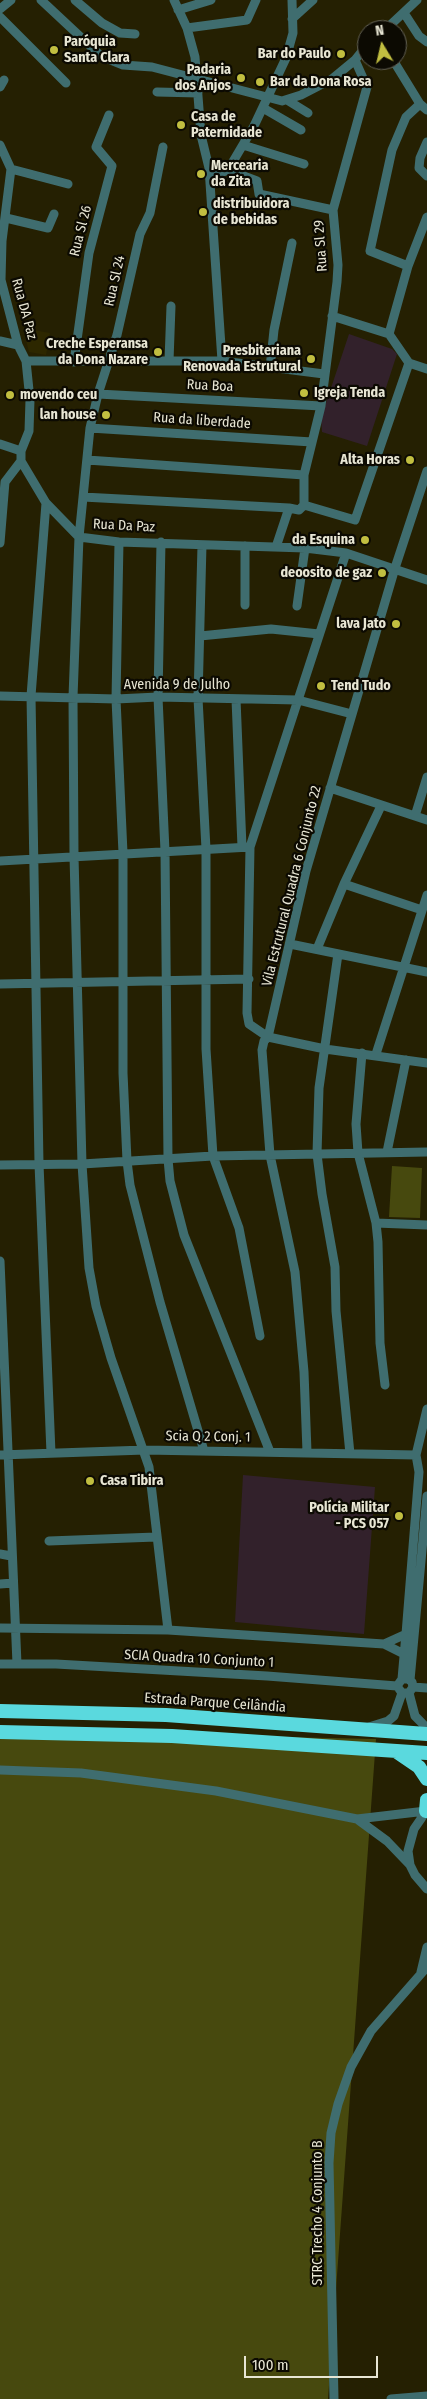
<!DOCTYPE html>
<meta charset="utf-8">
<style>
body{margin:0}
#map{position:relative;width:427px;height:2399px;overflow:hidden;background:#252002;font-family:"Fira Sans Condensed",sans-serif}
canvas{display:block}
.north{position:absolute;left:357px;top:20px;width:50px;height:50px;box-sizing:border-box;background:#0c0a02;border:1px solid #646256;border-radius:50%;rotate:351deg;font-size:14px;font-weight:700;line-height:20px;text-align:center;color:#e8e6d4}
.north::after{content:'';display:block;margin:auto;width:18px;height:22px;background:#c1be40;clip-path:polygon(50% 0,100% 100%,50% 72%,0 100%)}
.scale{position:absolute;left:244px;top:2356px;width:134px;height:22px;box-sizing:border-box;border:2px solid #e8e6d4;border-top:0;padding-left:6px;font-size:15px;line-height:18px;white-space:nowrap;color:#e8e6d4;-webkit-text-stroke:4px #0c0a02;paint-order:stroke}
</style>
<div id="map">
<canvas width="427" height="2399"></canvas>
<div class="north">N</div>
<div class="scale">100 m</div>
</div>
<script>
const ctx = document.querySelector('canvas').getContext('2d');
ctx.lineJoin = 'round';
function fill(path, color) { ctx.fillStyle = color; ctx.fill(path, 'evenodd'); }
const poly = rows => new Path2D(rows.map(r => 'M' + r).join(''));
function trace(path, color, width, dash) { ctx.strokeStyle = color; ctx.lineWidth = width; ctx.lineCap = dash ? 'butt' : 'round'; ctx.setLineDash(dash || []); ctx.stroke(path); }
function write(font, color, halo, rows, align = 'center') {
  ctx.font = font + ' "Fira Sans Condensed",sans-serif'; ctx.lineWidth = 4.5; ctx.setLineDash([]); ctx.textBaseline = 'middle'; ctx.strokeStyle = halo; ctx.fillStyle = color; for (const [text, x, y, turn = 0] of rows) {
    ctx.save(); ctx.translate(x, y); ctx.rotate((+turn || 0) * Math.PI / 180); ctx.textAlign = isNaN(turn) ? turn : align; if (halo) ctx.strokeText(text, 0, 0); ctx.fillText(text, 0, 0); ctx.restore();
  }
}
fill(poly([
 [23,328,50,333,46,355,29,352]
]), '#2d2700');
fill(poly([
 [349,334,392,349,397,354,367,446,322,432,321,418],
 [243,1475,375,1487,364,1634,235,1622]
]), '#32212b');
fill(poly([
 [392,1166,422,1168,420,1218,389,1217],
 [0,1731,376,1739,328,2399,0,2399]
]), '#47490e');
trace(poly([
 [41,0,101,56,123,65,152,67,282,101,301,95,332,79,355,60,367,45],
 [75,0,102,23,120,33,135,34],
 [174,0,187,28,195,57,201,135,209,168,222,361],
 [0,9,11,0],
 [178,10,211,0],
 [404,13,419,36,427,42],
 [0,17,66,83],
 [292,19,313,0],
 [187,28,247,20,256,0],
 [385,30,417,0],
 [393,60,420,104,427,110],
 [0,87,4,80],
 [157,92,198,93],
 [287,100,308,113],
 [263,108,301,130],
 [427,142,420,158,419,168,427,176],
 [0,145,11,169,2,241,1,280,18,345,26,361,30,400,29,431,21,451,21,461,46,503,79,537,119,542,305,548,346,553,427,580],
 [243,145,304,164],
 [163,147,150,213,140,234,117,335,98,394,90,428,79,537,73,697,74,856,82,1164,89,1268,96,1306,111,1358,149,1467,168,1630],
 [11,169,68,184],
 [228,170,254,126,286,58,293,33,292,0],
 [228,170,257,181,259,194,333,210],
 [210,177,228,170],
 [6,218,48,228,54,214],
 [408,266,370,251,392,150,406,117,420,104],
 [332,316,389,334],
 [389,334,408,266,427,217],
 [389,334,409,363],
 [0,341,18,345],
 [26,361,222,361,324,374],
 [169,361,171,306],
 [74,362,89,253,112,166,96,147,109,115],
 [409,363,427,369],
 [270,368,274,330,292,243],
 [98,394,321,406],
 [90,428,312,442],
 [0,444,21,451],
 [87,460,304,475],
 [83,497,289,508],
 [46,503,31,696,39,1164,51,1453],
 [304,505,304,475,321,406,337,282,338,265,333,210,367,87,355,60],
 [119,542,116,699,123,853,123,1073,127,1161,130,1185,160,1302,204,1451],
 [161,542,158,697,165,851,168,1159,170,1181,184,1235,270,1452],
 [0,543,5,482,21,461],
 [202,545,198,698,206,849,206,1049,213,1156,239,1228,260,1336],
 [276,547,289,508,299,510,304,505,355,520,409,363],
 [346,553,250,847,247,1013,249,1024,268,1037,325,1049,427,1063],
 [245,605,245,546],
 [297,606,305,548],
 [200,636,271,629,319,634],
 [0,696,116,699,158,697,298,700,352,714],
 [236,699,242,847],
 [330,788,427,820],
 [415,816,427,777],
 [0,861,250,847],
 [344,884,422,910],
 [290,944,427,972],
 [317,949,344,884,381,806],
 [338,954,319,1088,317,1154,322,1194,335,1267,336,1311,350,1454],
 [0,984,249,979],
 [362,1053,356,1124,358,1153,376,1223,378,1242,380,1343,385,1385],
 [376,1054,427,895],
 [387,1152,406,1060],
 [0,1165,82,1164,213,1156,427,1152],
 [376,1223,427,1225],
 [0,1261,17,1664],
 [307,1452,304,1372,295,1272,270,1155,262,1050,264,1041,268,1037,306,871,395,568,427,471],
 [0,1455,145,1450,416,1455],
 [49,1541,156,1537],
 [0,1554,11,1556],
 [0,1584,13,1583],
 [0,1628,168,1630,384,1644,404,1654],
 [384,1644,406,1634],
 [0,1664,56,1664,267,1676,397,1686],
 [402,1679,408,1679,412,1682,413,1687,409,1693,402,1693,397,1686,402,1679,406,1634,419,1472,416,1455,427,1409],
 [410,1680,427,1496],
 [413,1687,427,1688],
 [409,1693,415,1716,427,1728],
 [369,1727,388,1721,394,1716,402,1693],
 [0,1770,81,1773,216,1791,357,1819,387,1841,410,1865],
 [427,1810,414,1829,408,1851,410,1865,415,1875,427,1889],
 [357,1819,426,1811],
 [421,1972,427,1947],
 [334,2399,329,2163,331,2133,338,2104,351,2067,371,2031,427,1967],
 [391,2399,427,2396]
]), '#3f6d6f', 9);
trace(poly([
 [0,1711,166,1715,427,1734],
 [0,1732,172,1736,427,1753],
 [397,1752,419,1767,427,1779],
 [426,1811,427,1800]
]), '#5ad9de', 14);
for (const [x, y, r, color] of [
 [54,50,5,"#c1be40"],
 [341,54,5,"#c1be40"],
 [241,78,5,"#c1be40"],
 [260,82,5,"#c1be40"],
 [181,125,5,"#c1be40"],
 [201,174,5,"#c1be40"],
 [203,212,5,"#c1be40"],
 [158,352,5,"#c1be40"],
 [311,359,5,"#c1be40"],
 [304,393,5,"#c1be40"],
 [10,395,5,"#c1be40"],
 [106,415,5,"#c1be40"],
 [410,460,5,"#c1be40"],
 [365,540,5,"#c1be40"],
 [382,573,5,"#c1be40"],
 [396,624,5,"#c1be40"],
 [321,686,5,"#c1be40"],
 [90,1481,5,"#c1be40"],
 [399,1516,5,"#c1be40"]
]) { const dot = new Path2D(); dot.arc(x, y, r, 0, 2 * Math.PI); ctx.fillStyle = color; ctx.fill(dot); trace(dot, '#0c0a02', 2); }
write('bold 14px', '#e8e6d4', '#0c0a02', [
 ["Paróquia",64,42,"left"],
 ["Santa Clara",64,58,"left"],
 ["Bar do Paulo",331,54],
 ["Padaria",231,70],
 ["dos Anjos",231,86],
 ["Bar da Dona Rosa",270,82,"left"],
 ["Casa de",191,117,"left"],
 ["Paternidade",191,133,"left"],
 ["Mercearia",211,166,"left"],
 ["da Zita",211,182,"left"],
 ["distribuidora",213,204,"left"],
 ["de bebidas",213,220,"left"],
 ["Creche Esperansa",148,344],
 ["da Dona Nazare",148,360],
 ["Presbiteriana",301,351],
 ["Renovada Estrutural",301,367],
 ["Igreja Tenda",314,393,"left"],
 ["movendo ceu",20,395,"left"],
 ["lan house",96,415],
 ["Alta Horas",400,460],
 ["da Esquina",355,540],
 ["deoosito de gaz",372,573],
 ["lava Jato",386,624],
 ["Tend Tudo",331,686,"left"],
 ["Casa Tibira",100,1481,"left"],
 ["Polícia Militar",389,1508],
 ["- PCS 057",389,1524]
], 'right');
write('14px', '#e8e6d4', '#0c0a02', [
 ["Rua Sl 26",81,231,-76],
 ["Rua Sl 29",321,246,-94],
 ["Rua Sl 24",115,281,-77],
 ["Rua DA Paz",24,309,75],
 ["Rua Boa",210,386,3],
 ["Rua da liberdade",202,421,4],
 ["Rua Da Paz",124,526,3],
 ["Avenida 9 de Julho",177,685],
 ["Vila Estrutural Quadra 6 Conjunto 22",292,886,-76],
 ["Scia Q 2 Conj. 1",208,1437,1],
 ["SCIA Quadra 10 Conjunto 1",199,1659,3],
 ["Estrada Parque Ceilândia",215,1703,4],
 ["STRC Trecho 4 Conjunto B",318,2213,-90]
]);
</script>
